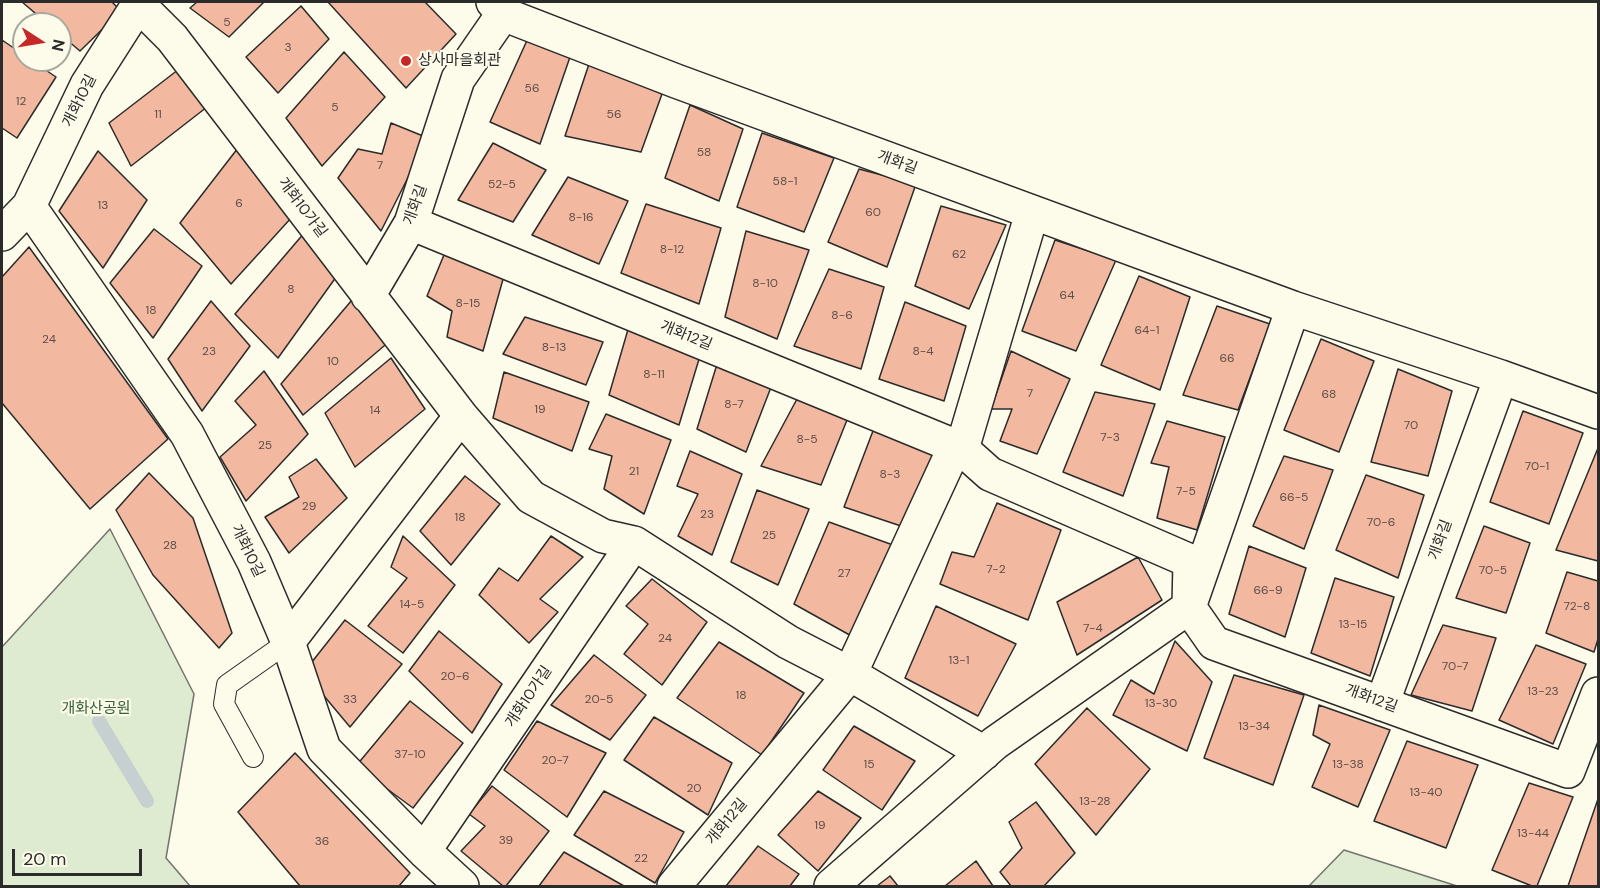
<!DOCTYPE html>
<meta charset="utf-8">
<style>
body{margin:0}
#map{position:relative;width:1600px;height:888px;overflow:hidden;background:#fdfbea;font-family:"DM Sans",sans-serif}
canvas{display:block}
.frame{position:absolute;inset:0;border:3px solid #2b2b2b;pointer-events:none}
.north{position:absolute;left:12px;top:12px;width:60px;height:60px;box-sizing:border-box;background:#fdfbea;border:2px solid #a9a89e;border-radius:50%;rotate:102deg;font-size:16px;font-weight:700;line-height:24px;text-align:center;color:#2b2b2b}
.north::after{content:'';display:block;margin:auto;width:21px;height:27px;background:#c62828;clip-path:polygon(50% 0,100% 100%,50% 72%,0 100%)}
.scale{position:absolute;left:12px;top:849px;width:130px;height:27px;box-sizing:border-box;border:3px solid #2b2b2b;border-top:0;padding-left:8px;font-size:18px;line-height:21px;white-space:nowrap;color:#2b2b2b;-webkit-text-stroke:4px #fdfbea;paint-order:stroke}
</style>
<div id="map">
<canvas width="1600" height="888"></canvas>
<div class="frame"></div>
<div class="north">N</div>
<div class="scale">20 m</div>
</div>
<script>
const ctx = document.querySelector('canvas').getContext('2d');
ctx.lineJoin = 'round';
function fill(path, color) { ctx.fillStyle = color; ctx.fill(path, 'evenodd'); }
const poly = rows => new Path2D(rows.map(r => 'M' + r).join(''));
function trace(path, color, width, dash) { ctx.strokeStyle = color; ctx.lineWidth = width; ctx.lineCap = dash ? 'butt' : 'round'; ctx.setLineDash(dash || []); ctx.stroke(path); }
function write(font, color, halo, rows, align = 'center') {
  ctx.font = font + ' "DM Sans","Noto Sans KR",sans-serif'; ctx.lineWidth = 4.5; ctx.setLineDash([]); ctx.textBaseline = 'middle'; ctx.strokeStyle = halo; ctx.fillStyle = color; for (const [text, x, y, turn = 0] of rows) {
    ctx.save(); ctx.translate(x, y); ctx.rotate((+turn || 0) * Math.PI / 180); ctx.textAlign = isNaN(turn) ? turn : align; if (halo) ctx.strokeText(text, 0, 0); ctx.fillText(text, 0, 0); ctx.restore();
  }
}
const green = poly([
 [110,529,194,694,166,858,190,886,2,886,2,647,110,529],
 [1344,850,1457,886,1309,886,1344,850]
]);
fill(green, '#deebd1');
trace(green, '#74746e', 1.5);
trace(poly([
 [99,721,147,801]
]), '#c7d0d0', 14);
const building = poly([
 [22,2,112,2,121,11,80,51,60,34,60,24,48,24,22,2],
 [197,2,264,2,229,37,190,8,197,2],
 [328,2,425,2,456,34,406,88,328,2],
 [301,6,329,39,278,93,246,57,301,6],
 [529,36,570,57,540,144,490,122,529,36],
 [2,40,24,55,24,60,31,60,56,77,17,138,2,128,2,40],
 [344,52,385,97,322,166,286,118,344,52],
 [590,61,662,94,641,152,565,136,590,61],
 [183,66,207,107,131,166,109,123,183,66],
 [690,105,743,129,719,201,665,178,690,105],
 [391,123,428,138,381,231,338,178,358,149,382,154,391,123],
 [762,133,834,158,804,232,737,207,762,133],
 [493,143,546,170,513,222,458,200,493,143],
 [238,148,292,217,231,284,180,223,238,148],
 [98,151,147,200,103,268,59,211,98,151],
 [859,169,916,184,887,267,828,242,859,169],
 [568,177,628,201,599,264,532,235,568,177],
 [646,204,721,228,699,304,621,273,646,204],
 [941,206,1006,225,969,309,915,286,941,206],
 [311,225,344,266,278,358,235,314,311,225],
 [154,229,202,266,153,338,110,283,154,229],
 [746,231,809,250,777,339,725,317,746,231],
 [1055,240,1116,260,1076,351,1022,331,1055,240],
 [29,247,168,439,90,509,2,403,2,277,29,247],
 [446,250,505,272,483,351,447,337,452,311,427,296,446,250],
 [829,269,884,287,861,369,794,346,829,269],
 [1139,276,1190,297,1160,390,1101,365,1139,276],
 [357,294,391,340,303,415,281,384,357,294],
 [211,301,250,346,202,411,168,359,211,301],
 [905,302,966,326,944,401,879,379,905,302],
 [1217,306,1270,324,1238,410,1183,395,1217,306],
 [525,317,603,342,586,385,503,354,525,317],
 [629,326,700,356,679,425,609,395,629,326],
 [1321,339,1374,361,1339,452,1284,430,1321,339],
 [1011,351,1070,379,1037,454,1000,441,1012,409,991,409,1011,351],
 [391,358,425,409,355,467,325,413,391,358],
 [718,361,773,382,746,452,697,429,718,361],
 [1398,369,1452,391,1428,476,1371,462,1398,369],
 [264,371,308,434,246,501,220,457,256,425,235,401,264,371],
 [504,372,589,402,572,451,493,418,504,372],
 [1095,392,1155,404,1123,496,1063,472,1095,392],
 [797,399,849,415,821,485,761,466,797,399],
 [1523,411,1583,433,1549,524,1490,502,1523,411],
 [606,414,671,440,644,514,604,489,612,456,589,449,606,414],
 [1167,421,1225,437,1197,530,1157,518,1169,467,1151,463,1167,421],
 [876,423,938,443,901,526,844,507,876,423],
 [1598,448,1598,561,1556,550,1598,448],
 [690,451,742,474,712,555,678,536,698,494,677,486,690,451],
 [1284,456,1333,470,1304,549,1253,526,1284,456],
 [316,459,347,498,289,553,265,517,299,497,289,477,316,459],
 [149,473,193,518,232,633,219,648,153,575,116,510,149,473],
 [1366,475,1424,495,1398,578,1336,550,1366,475],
 [465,476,500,504,451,565,420,531,465,476],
 [757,490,809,509,778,585,731,562,757,490],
 [997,503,1061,530,1028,620,940,584,952,552,974,557,997,503],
 [829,522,893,545,855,638,794,604,829,522],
 [1484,526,1530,543,1506,613,1456,598,1484,526],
 [403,536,455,585,403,653,368,626,407,578,391,567,403,536],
 [551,536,583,557,540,599,558,612,529,643,479,595,499,568,518,581,551,536],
 [1249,546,1306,568,1285,637,1229,614,1249,546],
 [1138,557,1162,600,1077,655,1057,602,1138,557],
 [1567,572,1598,581,1598,639,1594,652,1546,633,1567,572],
 [1335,578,1394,597,1370,676,1311,653,1335,578],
 [652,579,707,622,662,685,624,654,648,624,626,606,652,579],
 [936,606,1016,644,978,716,905,678,936,606],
 [345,620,402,664,350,727,304,672,345,620],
 [1443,625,1496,638,1472,711,1411,695,1443,625],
 [439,631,502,684,472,733,409,671,439,631],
 [1175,641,1212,682,1187,751,1113,715,1131,680,1154,694,1175,641],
 [719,642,804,693,762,755,677,698,719,642],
 [1536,645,1586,664,1553,744,1499,720,1536,645],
 [594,655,646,695,610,740,551,705,594,655],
 [1234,675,1304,695,1273,785,1204,758,1234,675],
 [410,701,463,743,413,808,356,766,410,701],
 [1319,705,1390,730,1358,807,1312,787,1330,744,1313,735,1319,705],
 [1087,708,1150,769,1096,835,1035,764,1087,708],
 [654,717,732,763,708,815,624,760,654,717],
 [537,721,606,753,567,817,504,770,537,721],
 [854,726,915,761,882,810,823,770,854,726],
 [1407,741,1478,765,1446,848,1374,821,1407,741],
 [295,753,410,873,399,886,300,886,238,812,295,753],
 [1529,783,1573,797,1537,886,1532,886,1492,870,1529,783],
 [492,786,549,831,506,886,503,886,461,851,485,826,469,814,492,786],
 [604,791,684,832,655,883,574,835,604,791],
 [818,791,861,818,818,871,778,835,818,791],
 [1598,799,1598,886,1568,886,1598,799],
 [1036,802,1075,853,1044,886,1011,886,1000,872,1022,848,1009,822,1036,802],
 [758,846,799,874,790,886,726,886,758,846],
 [564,852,624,886,539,886,564,852],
 [976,861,993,886,945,886,976,861],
 [890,876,898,886,877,886,890,876]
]);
fill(building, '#f2b8a0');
trace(building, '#2b2b2b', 1.5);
const lane = poly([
 [253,757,224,704,227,685,288,642]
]);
const street = poly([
 [140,2,87,85,29,206,187,434,254,562,288,642,324,749,424,851,462,886],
 [493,2,503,14,676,81,1293,308,1501,377,1598,412],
 [138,4,172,38,461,416,531,497,603,536,634,543,788,642,850,674,984,753],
 [411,223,962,449,990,474,1190,561,1189,607,1214,643,1568,771,1598,694],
 [2,234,29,206],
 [368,296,411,223,458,79,503,14],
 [288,642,461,416],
 [1382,704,1501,377],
 [424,851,634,543],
 [674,886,850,674,953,451,962,449,1032,213],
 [831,886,995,743,1189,607,1293,308]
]);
trace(lane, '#2b2b2b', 22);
trace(street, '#2b2b2b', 36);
trace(lane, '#fdfbea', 20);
trace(street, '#fdfbea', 33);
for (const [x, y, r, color] of [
 [406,61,6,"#c62828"]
]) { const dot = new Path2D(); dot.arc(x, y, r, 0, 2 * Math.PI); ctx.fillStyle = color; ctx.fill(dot); trace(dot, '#fdfbea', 2); }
write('12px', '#5d4e48', null, [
 ["5",227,23],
 ["3",288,48],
 ["56",532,89],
 ["12",21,102],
 ["5",335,108],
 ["11",158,115],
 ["56",614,115],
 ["58",704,153],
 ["7",380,166],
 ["58-1",785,182],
 ["52-5",502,185],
 ["6",239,204],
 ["13",103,206],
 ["60",873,213],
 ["8-16",581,218],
 ["8-12",672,250],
 ["62",959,255],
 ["8-10",765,284],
 ["8",291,290],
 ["64",1067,296],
 ["8-15",468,304],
 ["18",151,311],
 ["8-6",842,316],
 ["64-1",1147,331],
 ["24",49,340],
 ["8-13",554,348],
 ["23",209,352],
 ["8-4",923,352],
 ["66",1227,359],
 ["10",333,362],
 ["8-11",654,375],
 ["7",1030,394],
 ["68",1329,395],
 ["8-7",734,405],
 ["19",540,410],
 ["14",375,411],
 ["70",1411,426],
 ["7-3",1110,438],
 ["8-5",807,440],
 ["25",265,446],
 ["70-1",1537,467],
 ["21",634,472],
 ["8-3",890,475],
 ["7-5",1186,492],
 ["66-5",1294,498],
 ["29",309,507],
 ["23",707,515],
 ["18",460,518],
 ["70-6",1381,523],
 ["25",769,536],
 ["28",170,546],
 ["7-2",996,570],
 ["70-5",1493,571],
 ["27",844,574],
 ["66-9",1268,591],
 ["14-5",412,605],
 ["72-8",1577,607],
 ["13-15",1353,625],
 ["7-4",1093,629],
 ["24",665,639],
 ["13-1",959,661],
 ["70-7",1455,667],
 ["20-6",455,677],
 ["13-23",1543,692],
 ["18",741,696],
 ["33",350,700],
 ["20-5",599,700],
 ["13-30",1161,704],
 ["13-34",1254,727],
 ["37-10",410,755],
 ["20-7",555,761],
 ["15",869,765],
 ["13-38",1348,765],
 ["20",694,789],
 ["13-40",1426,793],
 ["13-28",1095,802],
 ["19",820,826],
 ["13-44",1533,834],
 ["39",506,841],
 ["36",322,842],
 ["22",641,859]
]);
write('15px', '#2b2b2b', '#fdfbea', [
 ["상사마을회관",418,61]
], 'left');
write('15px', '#2b2b2b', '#fdfbea', [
 ["개화10길",80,101,-63],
 ["개화길",897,163,20],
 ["개화길",416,205,-70],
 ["개화10가길",302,208,53],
 ["개화12길",686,336,22],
 ["개화길",1441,540,-70],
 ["개화10길",247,551,64],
 ["개화10가길",529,697,-56],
 ["개화12길",1371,699,20],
 ["개화12길",727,822,-50]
]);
write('15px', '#34623c', '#fdfbea', [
 ["개화산공원",96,709]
]);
</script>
